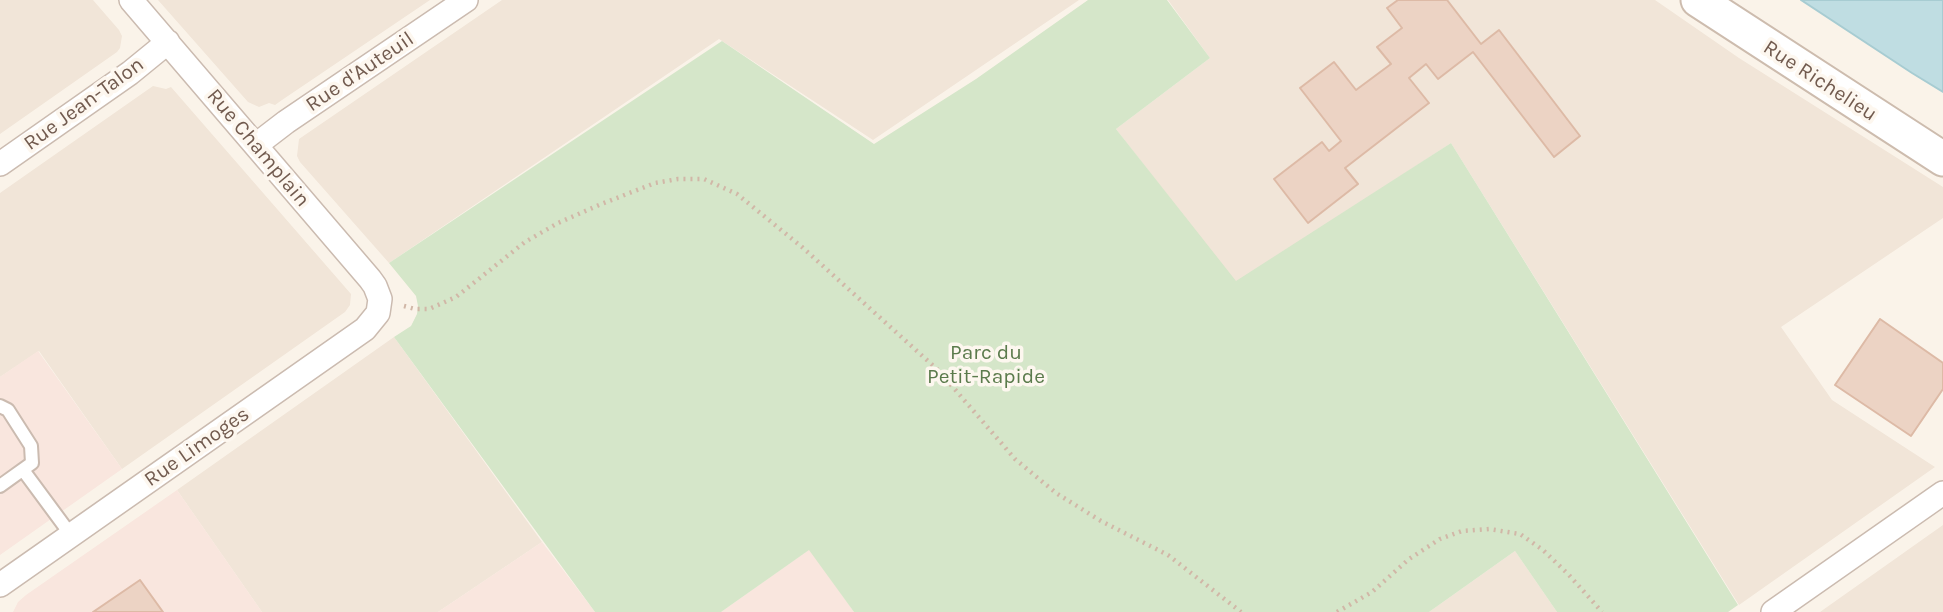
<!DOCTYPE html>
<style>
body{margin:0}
canvas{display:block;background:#faf3e9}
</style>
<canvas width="1943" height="612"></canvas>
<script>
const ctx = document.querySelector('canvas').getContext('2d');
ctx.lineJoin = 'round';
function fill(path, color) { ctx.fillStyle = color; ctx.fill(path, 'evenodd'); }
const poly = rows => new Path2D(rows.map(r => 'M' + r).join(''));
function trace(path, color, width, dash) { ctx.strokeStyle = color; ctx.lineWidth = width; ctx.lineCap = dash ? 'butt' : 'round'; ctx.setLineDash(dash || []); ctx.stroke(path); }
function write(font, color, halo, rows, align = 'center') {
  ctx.font = font + ' Karla,sans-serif'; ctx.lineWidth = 7; ctx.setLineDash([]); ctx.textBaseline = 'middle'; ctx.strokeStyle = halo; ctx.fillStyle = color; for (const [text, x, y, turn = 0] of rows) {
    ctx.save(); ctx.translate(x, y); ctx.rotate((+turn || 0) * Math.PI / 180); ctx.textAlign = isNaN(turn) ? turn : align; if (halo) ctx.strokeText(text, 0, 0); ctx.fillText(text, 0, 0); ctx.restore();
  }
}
fill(poly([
 [0,0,93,0,119,30,122,36,120,48,117,52,0,134],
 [158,0,430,0,282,100,275,105,269,103,259,107,248,102],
 [502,0,1079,0,873,140,719,39,389,263,300,162,297,156,299,139],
 [1168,0,1655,0,1739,58,1943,187,1943,218,1781,327,1832,400,1935,467,1739,605,1451,143,1236,284,1116,129,1210,58],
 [153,86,166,89,171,87,351,294,350,305,345,312,122,469,39,351,0,377,0,193],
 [394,337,542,542,438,612,262,612,177,490],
 [1943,525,1943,612,1820,612],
 [1515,551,1557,612,1429,612]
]), '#f1e5d8');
fill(poly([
 [38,351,122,469,0,555,0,377],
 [177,490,262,612,13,612,18,602,26,595],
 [542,542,595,612,438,612],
 [810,549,854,612,721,612]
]), '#f9e6de');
fill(poly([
 [1088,0,1167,0,1210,58,1116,129,1236,281,1451,143,1738,605,1728,612,1557,612,1515,551,1429,612,854,612,809,550,721,612,595,612,394,337,411,326,417,314,418,306,416,296,389,263,722,41,874,144,976,79]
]), '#d5e6c9');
const water = poly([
 [1801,0,1943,0,1943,92,1912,73,1801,0]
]);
fill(water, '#bfdde2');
trace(water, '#a7ccd2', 2);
const building = poly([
 [1398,0,1447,0,1481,44,1499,30,1580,136,1554,157,1473,52,1438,79,1426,64,1409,78,1429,103,1345,168,1358,184,1308,223,1274,179,1322,142,1329,151,1341,141,1300,88,1334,62,1356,90,1391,64,1377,47,1402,28,1387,8,1398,0],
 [1880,319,1943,363,1943,389,1911,436,1835,385,1880,319],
 [140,580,163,612,93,612,140,580]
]);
fill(building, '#ecd3c4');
trace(building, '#ddbaa6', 2);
const service = poly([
 [0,406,8,410,31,446,32,463,0,486],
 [23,470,71,535]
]);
const minor = poly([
 [256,145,286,122,466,0],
 [0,164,130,73,168,42],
 [0,585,365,329,378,313,380,299,375,286,370,279,131,0],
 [1773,612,1943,493]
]);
const secondary = poly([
 [1698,0,1943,159]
]);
trace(service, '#cbbbb0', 16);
trace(minor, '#cbbbb0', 26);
trace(secondary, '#cdbcae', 37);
trace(poly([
 [404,306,415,309,429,309,456,297,525,242,558,223,599,205,655,183,678,179,704,179,737,194,802,247,939,371,1015,459,1056,493,1101,521,1168,555,1241,612],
 [1337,612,1372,592,1409,559,1440,539,1462,531,1489,529,1520,534,1543,550,1569,575,1602,612]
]), '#d1b7a7', 4.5, [2, 5]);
trace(service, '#fff', 12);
trace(minor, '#fff', 23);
trace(secondary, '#fff', 33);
write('21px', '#725b4f', '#fdf7ef', [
 ["Rue d'Auteuil",360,72,-34],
 ["Rue Richelieu",1820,81,33],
 ["Rue Jean-Talon",84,104,-36],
 ["Rue Champlain",258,148,50],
 ["Rue Limoges",197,447,-35]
]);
write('21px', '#5b7b4c', '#fdf7ef', [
 ["Parc du",986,353],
 ["Petit-Rapide",986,377]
]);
</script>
